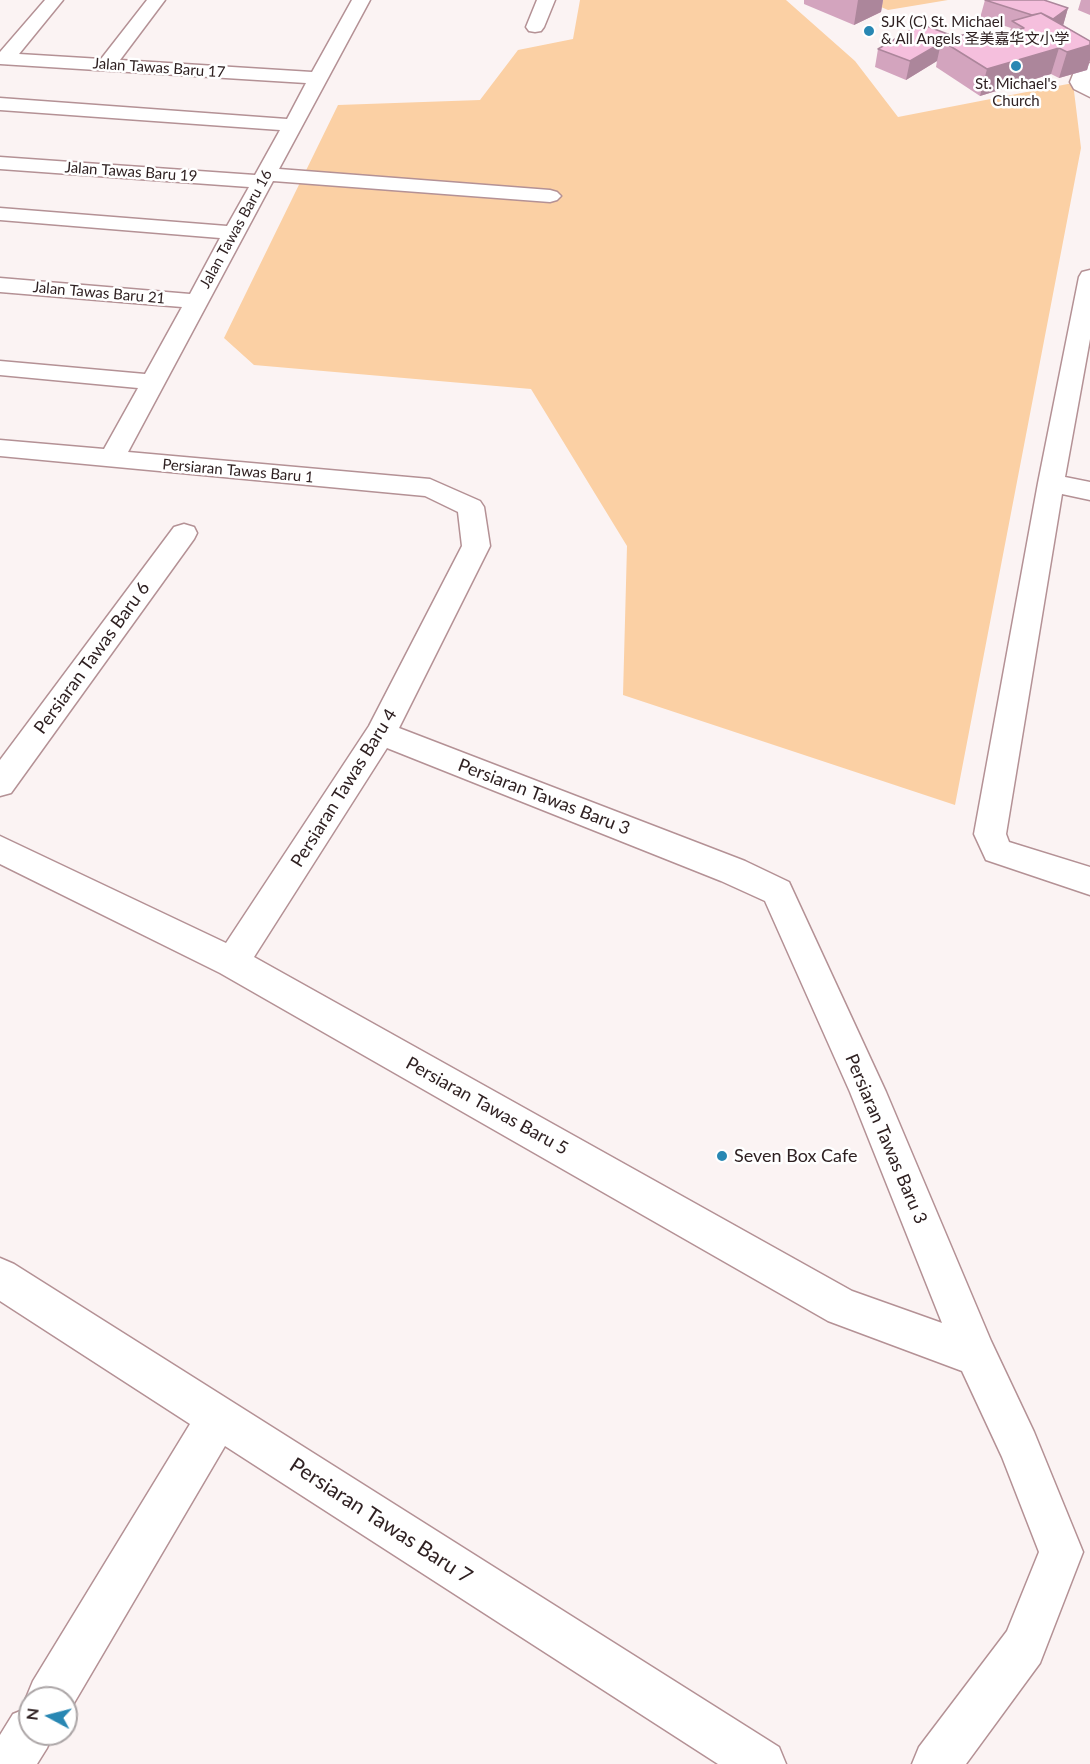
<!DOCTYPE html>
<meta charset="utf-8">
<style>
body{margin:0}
#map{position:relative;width:1090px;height:1764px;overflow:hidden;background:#fbf3f3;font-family:Lato,sans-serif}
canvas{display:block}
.north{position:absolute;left:18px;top:1686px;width:60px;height:60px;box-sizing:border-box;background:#fff;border:2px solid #aca6a7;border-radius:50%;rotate:277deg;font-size:16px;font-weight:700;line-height:24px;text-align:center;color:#2f2122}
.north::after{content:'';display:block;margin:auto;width:21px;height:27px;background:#2887b3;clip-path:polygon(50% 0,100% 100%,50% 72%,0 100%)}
</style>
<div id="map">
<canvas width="1090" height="1764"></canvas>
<div class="north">N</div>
</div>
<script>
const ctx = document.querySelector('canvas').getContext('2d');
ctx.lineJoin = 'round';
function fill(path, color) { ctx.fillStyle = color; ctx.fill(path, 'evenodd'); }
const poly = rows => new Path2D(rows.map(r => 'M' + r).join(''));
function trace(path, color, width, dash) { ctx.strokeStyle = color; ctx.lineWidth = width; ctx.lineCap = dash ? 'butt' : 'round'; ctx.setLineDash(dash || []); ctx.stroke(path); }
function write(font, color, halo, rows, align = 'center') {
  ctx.font = font + ' Lato,"Noto Sans SC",sans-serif'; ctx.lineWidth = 5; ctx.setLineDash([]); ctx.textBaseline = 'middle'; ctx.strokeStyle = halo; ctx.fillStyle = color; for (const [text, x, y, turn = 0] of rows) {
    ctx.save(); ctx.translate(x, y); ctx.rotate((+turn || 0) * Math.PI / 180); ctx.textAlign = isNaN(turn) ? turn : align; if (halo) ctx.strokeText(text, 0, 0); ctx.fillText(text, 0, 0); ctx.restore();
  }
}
fill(poly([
 [580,0,786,0,855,61,898,117,1073,83,1081,148,955,805,623,695,627,546,531,389,254,365,224,338,338,105,480,100,518,50,573,39],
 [865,0,948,0,888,10]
]), '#fbd0a4');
const minor = poly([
 [45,0,63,0,19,54,101,59,147,0,165,0,120,60,312,72,352,0,370,0,279,169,550,190,557,192,561,196,557,200,550,202,273,181,128,452,430,479,480,501,484,507,490,546,399,728,745,861,789,882,886,1092,991,1341,1034,1432,1083,1552,1040,1663,966,1764,912,1764,919,1747,1007,1631,1039,1552,1002,1457,962,1371,828,1321,220,973,0,864,0,836,226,943,369,726,462,546,458,512,425,496,0,456,0,440,104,449,138,388,0,375,0,361,145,374,182,307,0,292,0,278,190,294,220,238,0,220,0,208,227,226,249,187,0,169,0,157,255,175,280,130,0,110,0,98,287,119,306,83,0,64,0,52,45,0],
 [387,748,721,881,765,901,850,1092,942,1323,852,1291,254,957,387,748],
 [537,0,555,0,544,27,541,31,535,32,529,31,526,27,537,0],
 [1090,63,1090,97,1074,89,1070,82,1074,72,1090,63],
 [1090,270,1090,339,1065,477,1090,482,1090,500,1062,494,1006,834,1009,842,1090,867,1090,895,986,860,974,834,1038,483,1079,277,1082,272,1090,270],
 [184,524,194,527,197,533,194,539,11,793,0,796,0,760,174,527,184,524],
 [0,1258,14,1264,779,1747,786,1764,718,1764,225,1446,67,1715,66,1698,30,1698,30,1707,26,1698,33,1681,190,1424,0,1301,0,1258],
 [30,1707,30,1734,53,1734,47,1748,37,1764,0,1764,0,1735,13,1714,30,1707]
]);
trace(minor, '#b49195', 3);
fill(minor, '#fff');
fill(poly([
 [804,0,883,0,881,12,854,25,804,4],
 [985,0,1068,8,1063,25,1090,41,1090,60,1087,70,1059,78,1051,74,980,96,936,67,937,61,906,80,875,67,878,49,953,36,953,38,979,42,1009,33,1011,28,980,18],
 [1081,0,1090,0,1090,15,1078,10]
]), '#d3a4be');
fill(poly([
 [858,0,883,0,881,12,854,25],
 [1068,8,1063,26,1050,21],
 [941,43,937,61,906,80,910,61],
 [1090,45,1090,60,1087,70,1059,78,1067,52],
 [1059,48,1051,74,980,96,987,69]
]), '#ac869b');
const building = poly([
 [985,0,1044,0,1068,8,1053,19,1041,13,1032,15,985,0],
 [1041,13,1090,41,1090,45,1067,52,1059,48,987,69,942,41,966,34,979,42,1024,28,1012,21,1041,13],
 [921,24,953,36,942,41,941,43,910,61,878,49,921,24]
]);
fill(building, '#f5bfdd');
trace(building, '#ac869b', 1.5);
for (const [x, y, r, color] of [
 [869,31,6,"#2887b3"],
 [1016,66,6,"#2887b3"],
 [722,1156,6,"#2887b3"]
]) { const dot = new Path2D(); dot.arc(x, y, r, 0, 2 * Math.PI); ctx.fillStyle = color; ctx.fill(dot); trace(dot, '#fff', 2); }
write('15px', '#2f2122', '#fff', [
 ["SJK (C) St. Michael",881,22],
 ["& All Angels 圣美嘉华文小学",881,39],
 ["St. Michael's",1016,84,"center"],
 ["Church",1016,101,"center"]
], 'left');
write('15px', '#2f2122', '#fff', [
 ["Jalan Tawas Baru 17",159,68,4],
 ["Jalan Tawas Baru 19",131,172,4],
 ["Jalan Tawas Baru 16",236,229,-61],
 ["Jalan Tawas Baru 21",99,293,5],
 ["Persiaran Tawas Baru 1",238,471,5]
]);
write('18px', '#2f2122', '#fff', [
 ["Persiaran Tawas Baru 6",92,658,-54],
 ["Persiaran Tawas Baru 4",344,788,-58],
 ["Persiaran Tawas Baru 3",544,797,21],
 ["Persiaran Tawas Baru 5",487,1106,29],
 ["Persiaran Tawas Baru 3",886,1139,67]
]);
write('18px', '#2f2122', '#fff', [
 ["Seven Box Cafe",734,1156]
], 'left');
write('21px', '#2f2122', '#fff', [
 ["Persiaran Tawas Baru 7",381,1521,33]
]);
</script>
